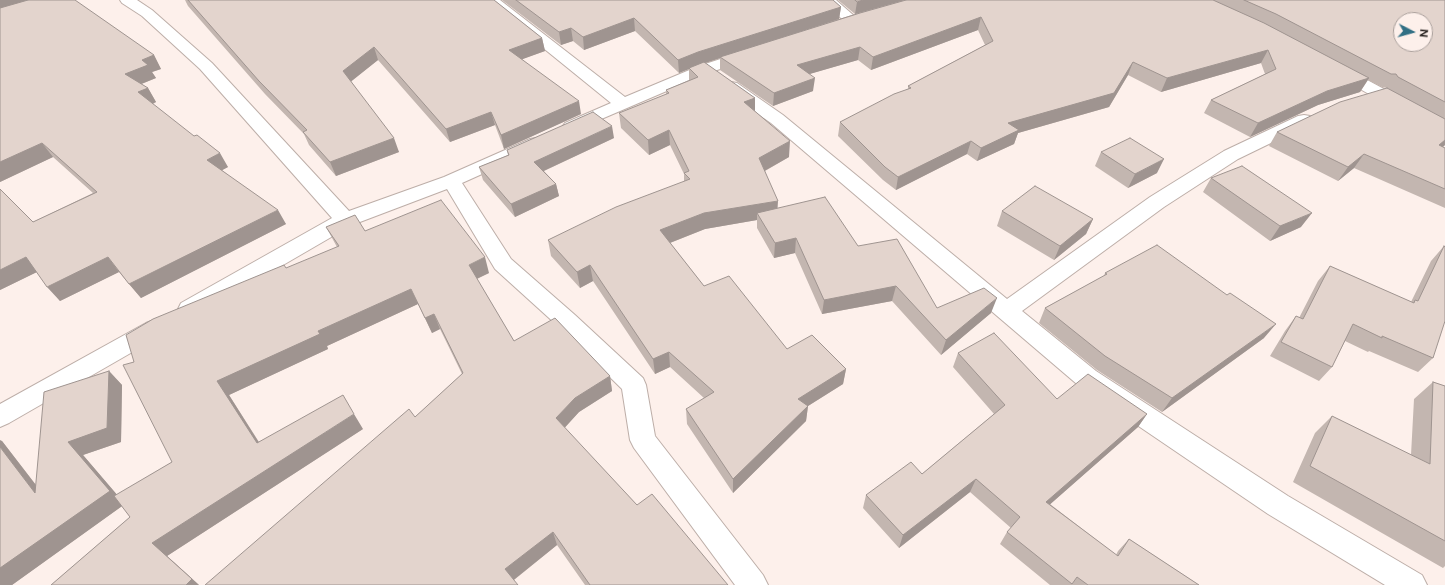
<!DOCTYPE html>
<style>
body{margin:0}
#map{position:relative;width:1445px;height:585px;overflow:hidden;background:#fdf0eb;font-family:"Public Sans",sans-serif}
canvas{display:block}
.north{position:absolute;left:1393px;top:12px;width:40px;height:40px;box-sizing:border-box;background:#fdf0eb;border:1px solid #a99f9b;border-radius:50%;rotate:96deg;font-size:11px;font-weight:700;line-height:16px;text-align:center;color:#2b2523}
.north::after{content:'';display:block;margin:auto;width:14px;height:18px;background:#316f84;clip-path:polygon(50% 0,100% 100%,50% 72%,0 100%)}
</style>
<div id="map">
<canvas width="1445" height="585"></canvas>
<div class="north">N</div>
</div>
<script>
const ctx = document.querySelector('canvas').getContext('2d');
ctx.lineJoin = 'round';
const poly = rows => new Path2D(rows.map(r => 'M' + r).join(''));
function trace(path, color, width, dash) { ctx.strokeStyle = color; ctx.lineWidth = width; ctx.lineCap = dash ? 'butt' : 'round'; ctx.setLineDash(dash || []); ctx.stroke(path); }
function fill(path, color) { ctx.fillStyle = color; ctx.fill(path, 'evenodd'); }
const minor = poly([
 [120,0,137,0,152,10,212,63,349,211,444,177,530,139,536,138,542,139,545,143,542,147,462,183,511,259,575,315,643,378,646,385,655,436,763,575,768,585,735,585,634,448,630,440,622,389,559,327,495,269,447,189,352,225,197,315,189,317,181,315,178,309,181,303,332,218,200,69,142,16,122,3,120,0],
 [484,0,500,0,625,97,699,66,748,50,754,52,756,55,754,58,711,72,571,132,565,131,562,127,565,123,611,103,484,0],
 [820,0,836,0,860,21,858,24,853,25,848,24,820,0],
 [731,82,737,83,783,115,1007,299,1150,197,1224,151,1298,116,1304,115,1310,116,1313,120,1310,124,1238,159,1164,207,1022,311,1096,371,1288,496,1422,575,1427,585,1385,585,1268,514,1078,385,771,123,725,91,723,87,725,83,731,82],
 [154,320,162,323,165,329,162,335,9,423,0,427,0,404,146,323,154,320]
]);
const tertiary = poly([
 [1339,66,1345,68,1445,122,1445,134,1439,133,1333,74,1331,71,1333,68,1339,66]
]);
trace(minor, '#bdaea8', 2);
trace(tertiary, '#bdaea8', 2);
fill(minor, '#fff');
fill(tertiary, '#fff');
fill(poly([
 [0,0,154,55,161,69,152,72,156,78,141,84,148,88,156,102,153,104,228,167,222,170,286,224,141,298,119,272,60,301,37,272,0,290,0,189,33,222,93,193,53,157,0,182],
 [185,0,494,0,542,38,545,51,522,59,581,114,504,149,495,125,450,142,378,60,351,81,399,152,336,176,309,145,304,134,265,94,188,6],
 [502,0,833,0,841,7,839,19,855,14,838,0,1445,0,1445,145,1443,147,1445,148,1445,208,1354,168,1338,181,1269,146,1277,132,1387,88,1382,87,1368,80,1360,92,1318,105,1250,137,1204,113,1211,100,1265,74,1261,63,1161,92,1128,75,1109,107,1018,133,1014,144,977,161,967,154,896,190,883,180,838,136,840,122,908,89,908,86,985,45,978,30,871,70,858,60,809,74,813,91,773,106,720,70,720,58,705,63,755,98,755,111,789,157,765,171,777,209,858,246,937,308,991,313,941,355,892,301,822,314,795,253,774,258,757,228,757,220,705,229,670,243,704,286,787,349,846,369,843,384,808,406,806,421,733,493,687,424,686,409,704,398,670,367,655,374,593,281,580,288,551,256,548,240,684,182,684,174,670,145,649,155,621,128,619,113,666,95,666,90,689,80,689,69,679,73,635,31,584,50,573,41,561,45],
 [614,138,544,171,556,184,559,196,515,217,483,180,479,167,508,155,507,150],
 [1101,152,1157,173,1128,188,1095,166],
 [1211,178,1301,227,1270,241,1203,192],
 [1002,211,1093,219,1086,234,1054,260,997,226],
 [326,227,365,231,489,273,477,279,514,341,610,376,612,391,579,412,564,428,637,505,728,585,585,585,557,545,514,580,205,585,415,417,462,374,440,329,432,333,418,304,327,346,328,349,229,395,259,442,363,429,167,556,199,585,51,585,130,517,122,506,12,585,2,441,36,485,109,371,122,385,121,442,83,455,117,495,172,462,134,362,337,247],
 [1444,246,1433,358,1418,372,1369,351,1368,352,1345,341,1332,367,1319,381,1270,356,1285,331,1296,316,1299,318,1318,281,1330,266,1411,302,1431,261],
 [1105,273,1264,338,1162,412,1097,370,1039,323,1045,308,1104,276],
 [958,353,1057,399,1147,414,1138,427,1050,504,1116,555,1118,551,1129,539,1199,585,1050,585,1000,544,1007,532,1011,528,970,492,899,548,863,508,866,495,922,474,994,414,953,367],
 [1433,382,1445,386,1445,566,1443,568,1293,482,1315,433,1332,416,1411,455,1414,399]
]), '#c3b6b0');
fill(poly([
 [0,0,40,0,0,12],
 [863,0,905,0,855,14,857,2],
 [841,7,839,19,699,65,679,73,678,60,698,52],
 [981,17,978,30,871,70,873,57],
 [634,18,635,31,584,50,583,37],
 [571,28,573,41,561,45,559,32],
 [542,38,545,51,512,63,509,50],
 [374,47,378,60,348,84,343,71],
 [860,47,858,60,796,78,797,65],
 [1268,50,1261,63,1161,92,1167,78],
 [154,55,161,69,152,72,156,78,134,87,125,74,142,60],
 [1133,62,1128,75,1109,107,1018,133,1014,144,977,161,981,148,1008,123],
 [815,78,813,91,773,106,774,93],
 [1369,78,1360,92,1318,105,1250,137,1258,123,1327,91],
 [148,88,156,102,147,106,138,92],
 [755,98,755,113,744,102],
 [579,101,581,114,504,149,501,135],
 [491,112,495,125,450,142,446,129],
 [612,126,614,138,537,174,534,162],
 [669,130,670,145,649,155,648,140],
 [394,138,399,152,336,176,330,162],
 [1445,140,1445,145,1428,159,1439,145],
 [790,141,789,157,759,174,759,158],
 [971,141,967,154,896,190,898,177],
 [42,143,53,157,0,182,0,162],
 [220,153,228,167,215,174,207,160],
 [1364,154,1354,168,1338,181,1348,167],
 [1164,159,1157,173,1128,188,1135,174],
 [556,184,559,196,515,217,511,204],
 [778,201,777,217,757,213,757,220,705,229,662,246,660,230,704,213],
 [278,210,286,224,141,298,129,284],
 [1312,213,1301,227,1270,241,1280,226],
 [1093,219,1086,234,1054,260,1060,246],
 [796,238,795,253,774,258,775,243],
 [26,257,39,271,0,290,0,270],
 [108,257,119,272,60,301,47,287],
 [485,257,489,273,474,280,469,265],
 [590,265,593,281,580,288,577,272],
 [896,286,892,301,822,314,824,300],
 [411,289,418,304,327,346,328,349,229,395,268,457,257,443,217,381,318,331],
 [997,298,991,313,941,355,946,340],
 [434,314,440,329,432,333,425,318],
 [1276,324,1264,338,1162,412,1172,398],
 [669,352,670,367,655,374,653,359],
 [846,369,843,384,808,406,806,421,733,493,733,479,798,399],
 [109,371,122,385,121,442,83,455,125,504,12,585,0,585,0,568,68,442],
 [610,376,612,391,579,412,560,433,556,418,575,398],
 [354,414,363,429,167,556,199,585,186,585,152,543],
 [1147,414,1138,427,1038,515,1046,502],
 [0,440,2,441,52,506,35,493,0,447],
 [976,479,970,492,899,548,903,535],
 [553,532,557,545,511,582,505,569]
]), '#9f9490');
const building = poly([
 [28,0,75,0,154,55,142,60,148,65,125,74,148,88,138,92,194,136,197,135,220,153,207,160,278,210,129,284,108,257,47,287,26,257,0,270,0,189,33,222,97,192,42,143,0,162,0,8,28,0],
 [188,0,494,0,542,38,509,50,579,101,501,135,491,112,446,129,374,47,343,71,394,138,330,162,303,132,307,130,259,81,188,0],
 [516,0,833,0,841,7,698,52,678,60,634,18,583,37,571,28,559,32,516,0],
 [855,0,863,0,857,2,855,0],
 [906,0,1213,0,1264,23,1369,78,1327,91,1258,123,1211,100,1276,69,1268,50,1167,78,1133,62,1114,93,1008,123,1019,130,981,148,971,141,898,177,885,167,840,122,894,94,911,88,908,86,993,41,981,17,873,57,860,47,797,65,815,78,774,93,720,57,860,13,906,0],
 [1244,0,1445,0,1445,102,1398,77,1396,74,1391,74,1276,14,1244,0],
 [1401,20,1425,20,1425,44,1401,44,1401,20],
 [704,62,755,98,744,102,790,141,759,158,778,201,704,213,660,230,704,286,729,276,787,349,812,335,846,369,798,399,808,406,733,479,686,409,714,392,669,352,653,359,590,265,577,272,548,240,616,207,690,179,684,173,689,171,669,130,648,140,619,113,669,93,666,90,698,77,689,68,704,62],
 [1387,88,1445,119,1445,140,1439,145,1445,148,1445,189,1364,154,1348,167,1277,132,1340,102,1387,88],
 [593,112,612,126,534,162,556,184,511,204,479,167,509,155,507,150,593,112],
 [1130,138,1164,159,1135,174,1101,152,1130,138],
 [1242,166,1312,213,1280,226,1211,178,1242,166],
 [1035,186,1093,219,1060,246,1002,211,1035,186],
 [825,197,858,246,897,239,937,308,984,288,997,298,946,340,896,286,824,300,796,238,775,243,757,213,825,197],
 [441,200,485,257,469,265,514,341,555,318,610,376,575,398,556,418,637,505,652,494,728,585,590,585,553,532,505,569,518,585,205,585,409,409,415,417,463,373,434,314,425,318,411,289,318,331,320,334,217,381,257,443,343,395,354,414,152,543,192,579,186,585,51,585,130,517,114,496,172,462,123,365,134,362,126,335,153,319,284,265,286,268,339,246,326,227,355,215,365,231,441,200],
 [1157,245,1227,295,1230,293,1276,324,1172,398,1105,356,1045,308,1107,274,1105,273,1157,245],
 [1444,246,1445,247,1445,321,1433,358,1382,336,1382,338,1353,324,1332,367,1281,342,1296,316,1303,319,1330,266,1414,303,1415,300,1418,301,1444,246],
 [994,333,1057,399,1088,374,1147,414,1046,502,1118,556,1129,539,1199,585,1088,585,1077,577,1072,584,1007,532,1020,517,976,479,903,535,866,495,911,462,922,474,1005,405,958,353,994,333],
 [109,371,107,428,68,442,110,491,0,568,0,447,35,493,44,392,109,371],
 [1433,382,1445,386,1445,541,1310,466,1332,416,1430,464,1433,382]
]);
fill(building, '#e3d4cd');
trace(building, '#9f9490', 1);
</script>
